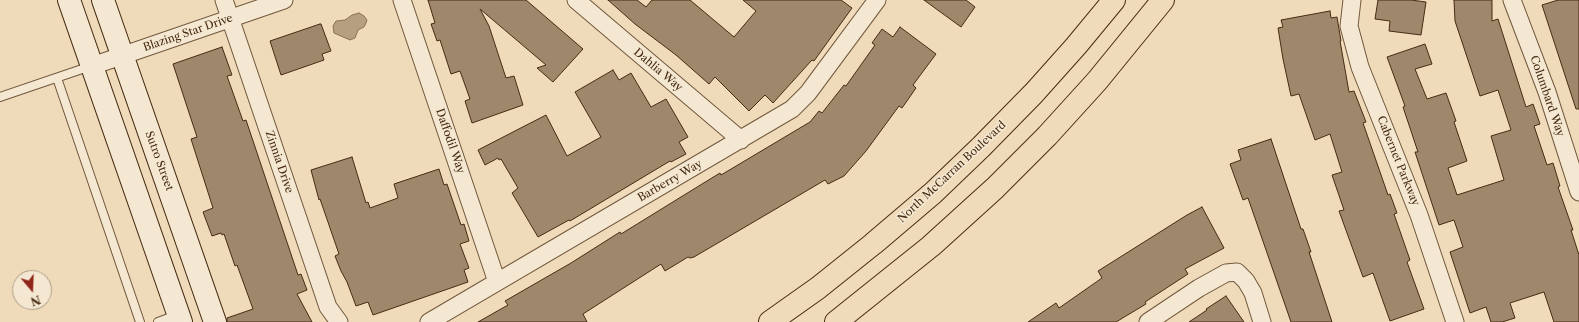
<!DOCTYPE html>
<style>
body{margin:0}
#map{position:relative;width:1579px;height:322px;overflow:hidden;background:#efdbba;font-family:"Libre Caslon Text",serif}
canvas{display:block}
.north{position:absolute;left:12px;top:270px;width:40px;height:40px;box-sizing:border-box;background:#f5e8d2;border:1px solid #af9c86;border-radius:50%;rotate:161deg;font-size:11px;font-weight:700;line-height:16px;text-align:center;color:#472b13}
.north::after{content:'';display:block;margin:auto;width:14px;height:18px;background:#8f2418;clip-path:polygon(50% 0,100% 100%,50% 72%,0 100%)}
</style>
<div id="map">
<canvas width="1579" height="322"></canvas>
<div class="north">N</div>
</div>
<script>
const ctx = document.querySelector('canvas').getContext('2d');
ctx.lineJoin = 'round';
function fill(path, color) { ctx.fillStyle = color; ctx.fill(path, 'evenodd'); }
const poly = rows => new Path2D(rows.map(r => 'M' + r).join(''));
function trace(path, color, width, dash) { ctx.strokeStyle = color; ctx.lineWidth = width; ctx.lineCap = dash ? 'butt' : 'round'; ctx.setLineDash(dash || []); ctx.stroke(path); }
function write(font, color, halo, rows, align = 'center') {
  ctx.font = font + ' "Libre Caslon Text",serif'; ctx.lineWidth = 3; ctx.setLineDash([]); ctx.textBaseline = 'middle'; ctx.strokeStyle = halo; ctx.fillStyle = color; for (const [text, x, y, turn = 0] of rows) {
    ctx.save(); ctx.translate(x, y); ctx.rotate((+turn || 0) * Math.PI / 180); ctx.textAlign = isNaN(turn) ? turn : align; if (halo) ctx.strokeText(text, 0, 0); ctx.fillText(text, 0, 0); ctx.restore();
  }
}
const water = poly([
 [359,13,364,16,367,20,366,23,364,27,358,30,355,38,350,40,334,33,333,26,336,21,345,20,352,15,359,13]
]);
fill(water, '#b69f81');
trace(water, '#8a7155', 1);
const building = poly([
 [428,0,526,0,583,49,553,82,537,68,546,65,480,9,489,26,506,78,514,76,523,105,472,123,465,101,470,99,460,71,451,74,440,40,437,41,431,24,435,23,428,0],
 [608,0,637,0,646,7,652,0,690,0,734,37,756,11,743,0,841,0,852,8,814,61,812,60,773,103,765,95,749,111,715,77,709,84,676,55,635,24,608,0],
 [924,0,966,0,975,7,961,27,924,0],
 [1378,0,1411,0,1426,2,1421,35,1389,31,1390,21,1375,19,1378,0],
 [1454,0,1492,0,1492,21,1498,19,1526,107,1533,104,1540,124,1534,126,1547,165,1553,163,1560,186,1558,187,1573,230,1571,230,1579,255,1579,322,1554,322,1544,292,1510,303,1515,318,1502,322,1491,322,1486,307,1470,313,1450,252,1463,247,1454,220,1439,225,1415,152,1418,152,1403,107,1405,106,1387,57,1425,44,1432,64,1415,69,1427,99,1446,93,1456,121,1454,122,1467,161,1448,168,1457,195,1504,180,1491,136,1511,130,1498,90,1480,96,1455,21,1454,0],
 [1558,0,1579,0,1579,109,1576,109,1542,5,1558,0],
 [1330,11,1331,18,1337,17,1341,41,1340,41,1349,92,1354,91,1366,122,1363,123,1388,195,1390,194,1397,213,1394,214,1410,260,1407,262,1424,309,1390,321,1373,273,1363,277,1339,211,1344,210,1332,175,1342,172,1330,134,1315,140,1299,94,1291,96,1283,59,1278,28,1283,27,1281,20,1330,11],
 [320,24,321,24,331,51,322,54,324,60,281,75,270,41,320,24],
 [900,27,936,54,913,85,916,88,902,108,899,106,866,151,844,176,828,184,825,180,694,257,690,258,688,257,665,271,661,264,583,314,587,322,478,322,508,305,505,301,571,263,620,232,621,234,702,184,720,173,721,175,810,122,819,111,822,113,844,85,846,86,875,45,872,43,882,29,893,37,900,27],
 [222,47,232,75,227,76,243,121,246,120,298,275,301,274,307,290,297,294,312,322,227,322,227,318,253,309,237,265,235,266,224,234,222,235,221,233,212,236,203,212,213,208,191,139,197,137,173,64,222,47],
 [613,70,619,80,631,73,651,107,666,99,688,137,679,142,686,154,671,162,670,161,570,221,569,220,538,237,512,193,518,188,501,159,499,160,498,158,485,165,478,150,546,115,567,156,601,137,575,92,613,70],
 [1271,139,1301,229,1303,229,1311,252,1309,252,1332,322,1291,322,1248,198,1243,200,1230,164,1241,160,1238,150,1271,139],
 [352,157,366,203,368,202,370,208,398,198,394,184,439,169,444,185,447,184,461,225,464,224,469,241,460,244,469,268,464,270,468,282,373,315,368,302,356,306,347,282,341,271,335,256,339,254,320,199,319,200,311,170,352,157],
 [1202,207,1224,248,1185,269,1188,274,1145,302,1146,304,1116,322,1028,322,1056,303,1059,308,1102,278,1098,271,1187,215,1202,207],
 [1226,296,1244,322,1189,322,1207,310,1206,309,1226,296]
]);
fill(building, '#9e876a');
trace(building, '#472b13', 1);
const service = poly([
 [57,78,140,322],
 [0,97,91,66],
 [158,322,177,315]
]);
const minor = poly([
 [224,0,328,307,339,322],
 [402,0,497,282],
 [576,0,741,140],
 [1352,0,1349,26,1360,67,1419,215,1455,322],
 [1512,0,1547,92,1579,192],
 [92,66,284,0],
 [429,322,792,109,808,93,877,0],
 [1148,322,1199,288,1226,273,1237,272,1246,281,1253,293,1262,322]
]);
const secondary = poly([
 [69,0,181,322],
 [103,0,215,322]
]);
const primary = poly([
 [770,322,818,288,873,244,933,193,981,147,1034,93,1076,46,1114,0],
 [836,322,931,246,995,188,1047,136,1097,81,1163,0]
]);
trace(service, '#71573d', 10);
trace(minor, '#71573d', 19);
trace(secondary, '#472b13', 24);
trace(primary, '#472b13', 24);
trace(service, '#f5e8d2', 8);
trace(minor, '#f5e8d2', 17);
trace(secondary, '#f5e8d2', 22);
trace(primary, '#efdbba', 22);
write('11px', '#472b13', '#f5e8d2', [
 ["Blazing Star Drive",188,33,-19],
 ["Dahlia Way",658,70,40],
 ["Columbard Way",1547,96,71],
 ["Daffodil Way",450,141,71],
 ["Sutro Street",159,161,70],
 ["Cabernet Parkway",1398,161,68],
 ["Zinnia Drive",279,162,71],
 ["North McCarran Boulevard",952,172,-43],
 ["Barberry Way",670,181,-30]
]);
</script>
